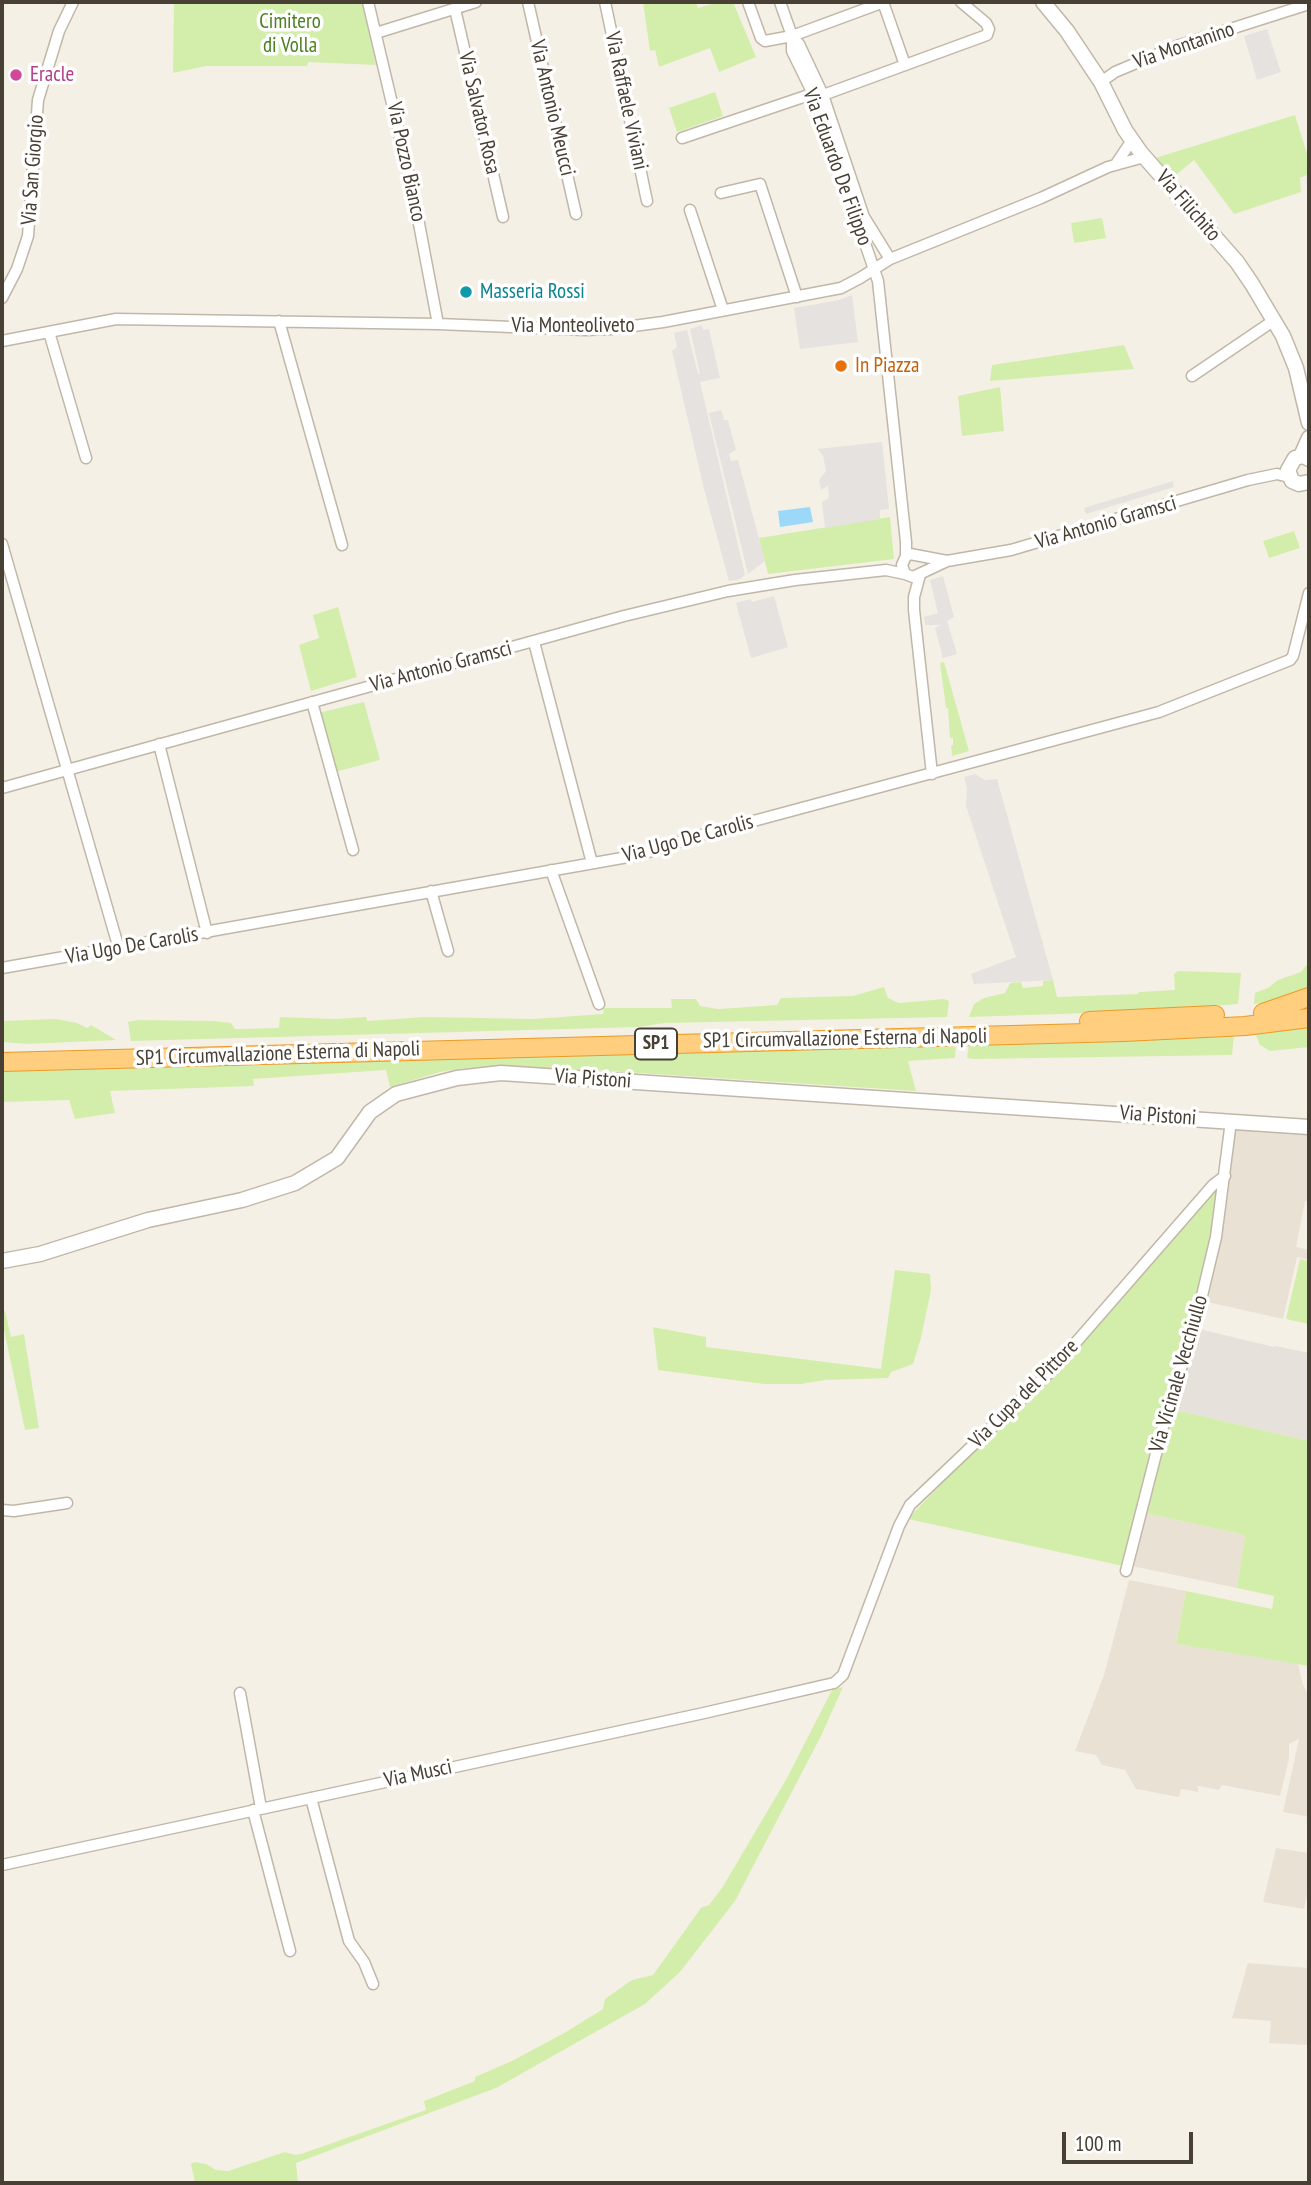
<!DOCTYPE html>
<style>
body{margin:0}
#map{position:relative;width:1311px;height:2185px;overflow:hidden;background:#f5f0e6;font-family:"PT Sans Narrow",sans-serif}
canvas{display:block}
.frame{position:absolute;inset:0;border:4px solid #494035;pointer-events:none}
.scale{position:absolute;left:1062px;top:2132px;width:131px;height:32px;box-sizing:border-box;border:4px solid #494035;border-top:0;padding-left:9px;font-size:21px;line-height:24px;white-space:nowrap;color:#494035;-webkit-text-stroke:5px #fff;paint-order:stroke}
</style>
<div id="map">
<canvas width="1311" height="2185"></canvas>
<div class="frame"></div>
<div class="scale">100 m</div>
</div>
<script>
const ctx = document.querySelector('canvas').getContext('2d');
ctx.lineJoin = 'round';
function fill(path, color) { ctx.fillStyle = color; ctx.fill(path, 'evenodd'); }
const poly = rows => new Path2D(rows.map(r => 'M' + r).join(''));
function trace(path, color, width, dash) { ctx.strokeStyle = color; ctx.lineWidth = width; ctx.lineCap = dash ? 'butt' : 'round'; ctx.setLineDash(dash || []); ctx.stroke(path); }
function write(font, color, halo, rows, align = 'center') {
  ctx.font = font + ' "PT Sans Narrow",sans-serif'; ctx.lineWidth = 7; ctx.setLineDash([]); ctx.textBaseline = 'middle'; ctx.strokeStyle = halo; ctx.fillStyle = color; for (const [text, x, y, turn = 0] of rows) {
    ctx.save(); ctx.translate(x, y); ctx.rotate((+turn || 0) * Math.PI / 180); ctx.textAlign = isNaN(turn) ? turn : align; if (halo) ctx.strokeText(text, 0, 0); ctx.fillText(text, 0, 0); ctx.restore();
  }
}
fill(poly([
 [1234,1128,1309,1132,1309,1201,1305,1201,1296,1247,1309,1250,1309,1260,1297,1257,1283,1319,1203,1301],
 [1145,1513,1245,1535,1237,1588,1132,1566],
 [1129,1580,1186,1591,1176,1644,1298,1664,1303,1685,1309,1695,1309,1817,1283,1812,1299,1739,1289,1744,1289,1759,1280,1796,1222,1785,1219,1790,1198,1786,1198,1792,1181,1789,1179,1797,1136,1789,1125,1770,1102,1765,1096,1755,1075,1751,1104,1675],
 [1276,1848,1309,1853,1309,1894,1307,1894,1304,1909,1263,1902],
 [1248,1963,1309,1968,1309,2045,1269,2043,1271,2021,1232,2018]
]), '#e9e1d4');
fill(poly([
 [1197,1326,1203,1330,1274,1347,1276,1346,1309,1353,1309,1441,1171,1409]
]), '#e7e1db');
fill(poly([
 [174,2,362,2,376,65,308,62,307,66,206,66,173,73],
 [643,2,696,2,698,8,719,2,733,2,756,57,719,72,710,48,659,67,655,50,650,51],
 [715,92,723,116,677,132,669,108],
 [1295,115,1309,160,1309,174,1300,178,1301,192,1234,214,1194,160,1171,179,1155,158],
 [1102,218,1106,238,1074,243,1071,223],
 [1124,345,1134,369,990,381,992,365],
 [1000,387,1004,431,962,436,958,396],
 [890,517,894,559,768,574,759,538],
 [1294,531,1300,548,1269,558,1263,541],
 [338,607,357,677,311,691,299,645,319,638,313,615],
 [944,662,969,751,952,756,951,746,953,745,953,738,950,738,948,708,946,708,940,663],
 [364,702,380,760,335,772,318,713],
 [1309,962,1309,990,1273,1002,1254,1004,1255,993,1268,988,1278,980,1301,972],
 [1178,971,1241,973,1238,1004,1149,1011,969,1017,974,1004,984,998,1005,993,1010,983,1021,982,1023,988,1043,986,1043,981,1053,980,1057,997,1138,994,1139,992,1175,990,1174,974],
 [884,987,888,998,899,1003,944,999,949,1001,947,1017,665,1023,638,1027,131,1041,128,1022,138,1020,213,1021,231,1023,235,1029,279,1028,280,1017,335,1019,366,1017,367,1021,425,1017,534,1019,603,1014,604,1008,672,1008,671,999,696,999,700,1006,718,1009,777,1005,781,998,853,996],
 [56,1019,77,1023,87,1028,91,1025,116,1040,27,1044,2,1042,2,1021],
 [1309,1027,1309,1047,1270,1051,1260,1045,1255,1033],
 [1234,1035,1232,1055,975,1059,967,1058,969,1044],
 [956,1044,955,1058,908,1061,916,1091,593,1070,500,1067,466,1068,440,1072,390,1087,386,1070,253,1079,254,1086,110,1091,115,1113,75,1119,69,1100,2,1102,2,1071],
 [1216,1188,1220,1192,1201,1287,1157,1431,1123,1566,908,1519,953,1471,1038,1392],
 [1300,1259,1309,1261,1309,1324,1286,1319],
 [895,1270,930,1274,931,1290,921,1338,913,1364,891,1372,888,1378,825,1380,801,1384,764,1384,658,1370,653,1327,706,1337,706,1347,881,1369],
 [5,1311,11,1337,24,1334,39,1428,25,1430,2,1320,2,1312],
 [1171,1409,1309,1441,1309,1666,1176,1644,1186,1591,1272,1609,1274,1596,1237,1588,1245,1535,1145,1513],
 [843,1687,821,1736,735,1901,680,1972,645,2004,496,2088,296,2163,298,2183,195,2183,191,2164,194,2162,206,2164,216,2170,228,2171,285,2152,295,2155,301,2154,426,2110,424,2101,475,2081,475,2077,512,2061,566,2032,603,2009,605,1999,632,1980,653,1975,701,1908,709,1905,722,1888,787,1778,832,1690]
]), '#d3eeab');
fill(poly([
 [1267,29,1281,72,1257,80,1244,36],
 [852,295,858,342,800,349,794,308,839,300],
 [702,325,703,330,709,329,720,378,700,382,745,575,740,579,729,581,704,489,672,351,677,347,674,333,687,330,698,374,700,374,690,329],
 [721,410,724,420,728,420,736,450,729,454,731,461,738,460,765,561,748,574,709,413],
 [882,442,889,509,880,510,880,519,825,528,822,502,829,498,828,486,821,490,819,480,826,471,823,456,818,449],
 [1173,481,1174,487,1086,514,1084,508],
 [943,576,954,617,947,621,957,654,943,658,935,628,941,625,925,625,924,617,938,613,930,580],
 [774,596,788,647,751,658,736,603,751,599,752,602],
 [975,774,985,780,997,779,1053,980,974,984,971,974,1016,957,966,806,967,788,964,777]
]), '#e5e2df');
fill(poly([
 [810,507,813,522,780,527,778,511]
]), '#9cd8f8');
const minor = poly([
 [368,2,413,192,438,324],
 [528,2,576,214],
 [605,2,647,201],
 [748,2,761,38,765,41,792,36,884,2],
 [780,2,792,36,799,44,823,95,864,217,890,259],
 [883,2,905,65],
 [455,9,503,217],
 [376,33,476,2],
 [792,36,792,51,815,98,878,281,906,542,906,556],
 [1101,82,1115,72,1177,46,1309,4],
 [682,138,806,96,815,98,987,35,989,29,986,23,961,2],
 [1116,164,1132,140],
 [721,193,760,184,797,297],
 [690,210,723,310],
 [2,298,17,269,28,236,38,100,59,31,73,2],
 [279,321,342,545],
 [49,332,86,458],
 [2,341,116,319,438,324,585,330,611,329,663,322,841,288,860,278,890,259,1041,198,1108,167,1144,157],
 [1192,376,1273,321],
 [2,544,117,942],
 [947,561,913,577,905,574,902,565,906,556,910,554,947,561,1011,550,1248,480,1277,474,1289,477],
 [920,575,914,597,914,610,932,774],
 [534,642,592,863],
 [312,702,353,850],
 [159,744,207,933],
 [2,788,624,616,728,591,795,580,886,570,905,574],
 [551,870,599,1004],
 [431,891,448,951],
 [2,968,639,855,694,837,1159,712,1290,660,1293,656,1309,593],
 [2,1510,14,1511,67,1503],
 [1126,1571,1168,1407,1194,1329,1216,1237,1231,1121],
 [240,1693,261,1808],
 [311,1798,349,1941,364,1962,373,1984],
 [253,1810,290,1951],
 [2,1865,704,1713,834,1683,843,1675,899,1526,910,1505,1051,1371,1213,1185,1225,1176]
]);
const tertiary = poly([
 [1043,2,1067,31,1101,82,1125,130,1141,153,1237,262,1252,284,1283,336,1296,368,1309,423],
 [1301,456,1309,438],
 [1309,459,1303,456,1295,458,1288,470,1292,481,1299,484,1309,482],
 [2,1261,40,1254,148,1220,242,1200,295,1183,337,1158,370,1112,396,1094,457,1078,501,1073,1309,1127]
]);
const trunk = poly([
 [1263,1013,1309,997],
 [1089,1021,1215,1015],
 [2,1062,1124,1032,1245,1026,1309,1018]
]);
trace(minor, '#c1b7a8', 13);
trace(tertiary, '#c1b7a8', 17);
trace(trunk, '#ee9927', 20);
trace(minor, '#fff', 10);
trace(tertiary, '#fff', 14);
trace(trunk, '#ffce7e', 18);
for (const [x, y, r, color] of [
 [16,75,7,"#d1479c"],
 [466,292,7,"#0f9aa8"],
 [841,366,7,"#e8710a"]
]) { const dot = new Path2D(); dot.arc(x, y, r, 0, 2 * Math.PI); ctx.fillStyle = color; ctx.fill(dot); trace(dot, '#fff', 2.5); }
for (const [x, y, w] of [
 [656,1044,42]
]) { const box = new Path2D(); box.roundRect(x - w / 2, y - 15.5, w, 31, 5); ctx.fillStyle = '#fff'; ctx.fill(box); trace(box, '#494035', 2); }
write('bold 19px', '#494035', null, [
 ["SP1",656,1044]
]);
write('21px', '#4b8121', '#fff', [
 ["Cimitero",290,22],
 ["di Volla",290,46]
]);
write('21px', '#494035', '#fff', [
 ["Via Montanino",1184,46,-19],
 ["Via Raffaele Viviani",626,101,78],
 ["Via Antonio Meucci",552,108,77],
 ["Via Salvator Rosa",479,113,77],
 ["Via Pozzo Bianco",406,162,78],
 ["Via Eduardo De Filippo",837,167,70],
 ["Via San Giorgio",33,170,-86],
 ["Via Filichito",1188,206,49],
 ["Via Monteoliveto",573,326],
 ["Via Antonio Gramsci",1106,523,-16],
 ["Via Antonio Gramsci",441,667,-15],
 ["Via Ugo De Carolis",688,839,-15],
 ["Via Ugo De Carolis",132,946,-10],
 ["SP1 Circumvallazione Esterna di Napoli",845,1039,-1],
 ["SP1 Circumvallazione Esterna di Napoli",278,1054,-2],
 ["Via Pistoni",593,1079,4],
 ["Via Pistoni",1158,1116,4],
 ["Via Vicinale Vecchiullo",1179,1374,-74],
 ["Via Cupa del Pittore",1024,1394,-45],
 ["Via Musci",418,1774,-12]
]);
write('21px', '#b23c85', '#fff', [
 ["Eracle",30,75]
], 'left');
write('21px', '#0d838f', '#fff', [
 ["Masseria Rossi",480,292]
], 'left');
write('21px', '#c56008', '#fff', [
 ["In Piazza",855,366]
], 'left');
</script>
